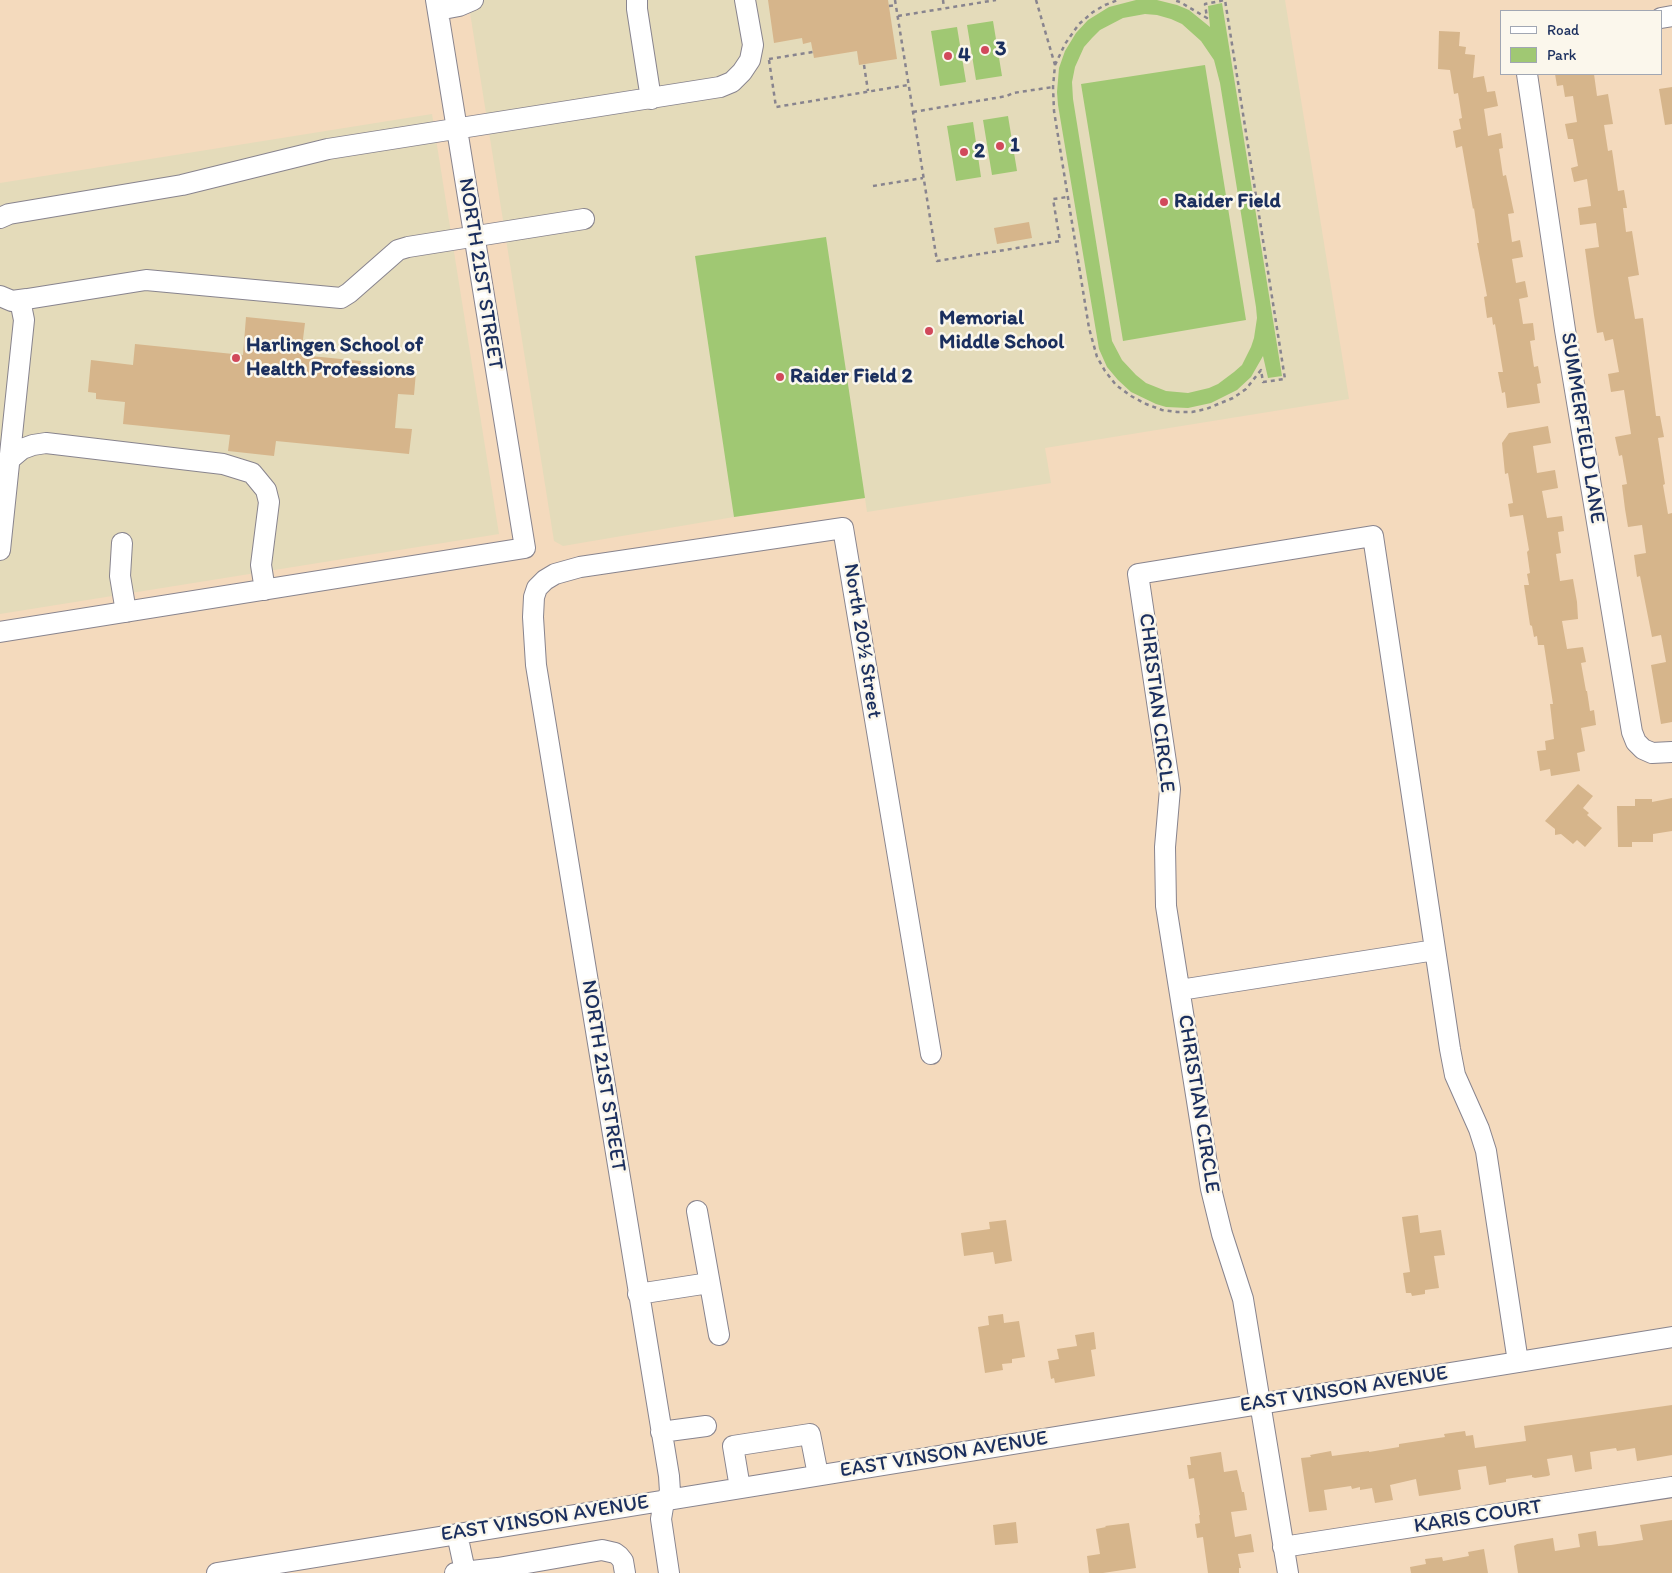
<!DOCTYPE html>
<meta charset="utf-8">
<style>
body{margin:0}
#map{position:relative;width:1672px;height:1573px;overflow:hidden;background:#f4dabd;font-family:Itim,sans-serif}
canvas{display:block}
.legend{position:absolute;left:1500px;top:10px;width:162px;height:65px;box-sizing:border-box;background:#fbf7ec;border:1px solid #a1a7b3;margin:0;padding:6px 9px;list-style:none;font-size:15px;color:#1b2f5e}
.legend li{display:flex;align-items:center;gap:10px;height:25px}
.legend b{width:25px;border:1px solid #a1a7b3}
</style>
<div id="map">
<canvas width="1672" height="1573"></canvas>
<ul class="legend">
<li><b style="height:6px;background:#fff"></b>Road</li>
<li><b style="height:14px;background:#a0c873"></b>Park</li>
</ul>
</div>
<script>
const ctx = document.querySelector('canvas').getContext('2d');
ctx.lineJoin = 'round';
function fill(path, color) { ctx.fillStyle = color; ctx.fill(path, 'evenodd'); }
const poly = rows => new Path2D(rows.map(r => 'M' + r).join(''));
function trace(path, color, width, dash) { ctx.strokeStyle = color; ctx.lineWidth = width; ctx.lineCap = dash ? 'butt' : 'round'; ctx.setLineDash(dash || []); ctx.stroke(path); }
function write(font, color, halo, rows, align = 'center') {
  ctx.font = font + ' Itim,sans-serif'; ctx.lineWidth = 5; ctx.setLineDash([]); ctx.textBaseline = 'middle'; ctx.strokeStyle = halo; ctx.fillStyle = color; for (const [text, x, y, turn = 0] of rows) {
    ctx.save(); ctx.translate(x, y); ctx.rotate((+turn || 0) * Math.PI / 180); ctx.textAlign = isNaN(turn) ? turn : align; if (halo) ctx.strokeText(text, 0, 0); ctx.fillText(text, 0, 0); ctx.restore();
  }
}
fill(poly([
 [468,0,1285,0,1349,399,1045,448,1051,483,867,512,865,498,734,517,563,546,554,541],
 [432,114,499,534,0,614,0,183]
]), '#e4dbba');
fill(poly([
 [1136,0,1157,0,1177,5,1189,10,1210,27,1208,6,1222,3,1282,376,1268,378,1263,356,1251,377,1237,390,1211,403,1188,408,1166,407,1156,404,1131,392,1118,380,1107,367,1099,349,1058,105,1057,92,1059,68,1065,51,1076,33,1088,20,1109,7],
 [1145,14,1157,15,1171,19,1182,24,1201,41,1214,60,1220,83,1256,307,1257,318,1254,338,1251,347,1242,365,1234,372,1218,384,1209,388,1188,393,1166,391,1146,383,1136,375,1122,360,1112,341,1073,99,1072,82,1075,67,1084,47,1092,38,1100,30,1123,18],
 [993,21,1002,76,976,80,967,25],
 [957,27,966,82,940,86,931,31],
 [1205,65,1246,320,1123,341,1081,84],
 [1008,116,1017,171,992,175,983,120],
 [973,122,981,177,956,181,947,126],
 [826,237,865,498,734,517,695,256]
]), '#a0c873');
fill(poly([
 [768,0,888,0,897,59,859,65,857,51,814,58,811,42,803,44,802,38,774,43],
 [1439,31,1460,32,1459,46,1466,47,1465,54,1475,55,1473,78,1484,76,1487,92,1495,91,1498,106,1484,109,1488,136,1501,133,1503,148,1499,149,1503,176,1506,175,1514,213,1508,214,1512,242,1520,240,1523,257,1512,259,1516,283,1525,281,1528,297,1519,299,1523,324,1533,323,1535,340,1530,341,1534,367,1538,366,1541,383,1537,384,1540,403,1507,408,1505,392,1502,393,1498,372,1503,372,1495,324,1493,325,1492,317,1487,318,1484,297,1487,296,1477,243,1479,243,1474,208,1473,209,1462,146,1456,148,1453,131,1461,129,1459,119,1462,118,1458,93,1454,94,1450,70,1438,69],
 [1555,74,1594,74,1597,96,1608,94,1613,124,1604,125,1608,151,1612,150,1618,191,1624,190,1627,208,1623,208,1626,232,1632,231,1639,275,1628,277,1635,319,1643,318,1656,416,1660,416,1664,437,1658,438,1665,484,1663,485,1668,514,1672,513,1672,722,1661,724,1651,665,1666,662,1661,635,1652,637,1640,576,1637,577,1634,555,1646,553,1642,525,1628,527,1625,509,1622,485,1627,484,1622,455,1619,456,1615,437,1631,434,1624,390,1611,392,1608,374,1619,372,1613,339,1605,341,1603,332,1597,333,1594,315,1585,249,1599,247,1596,223,1580,225,1578,208,1591,206,1587,179,1574,182,1571,168,1578,166,1573,139,1568,139,1565,124,1577,122,1573,96,1565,97,1563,85,1557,86],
 [1672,87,1672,124,1665,125,1659,89],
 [1029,222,1032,238,997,244,994,228],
 [246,317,305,323,301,355,361,361,360,366,416,372,414,395,398,394,395,428,412,429,409,454,276,441,274,456,228,451,230,435,123,424,125,402,96,399,96,393,88,392,91,360,133,365,135,344,243,355],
 [1548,426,1551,443,1533,446,1537,473,1555,470,1558,488,1542,491,1547,518,1562,516,1564,531,1558,532,1561,553,1556,554,1560,581,1573,579,1577,602,1578,619,1562,621,1567,649,1583,647,1586,662,1581,663,1586,691,1587,691,1590,711,1594,710,1596,725,1581,728,1585,751,1577,753,1580,771,1551,776,1550,769,1540,771,1537,751,1546,750,1545,741,1554,739,1550,704,1553,704,1544,645,1538,645,1537,636,1534,637,1532,626,1530,625,1524,585,1529,585,1527,574,1530,573,1527,552,1529,550,1523,515,1510,517,1508,504,1513,503,1508,473,1505,474,1502,443,1509,433],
 [1578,784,1593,796,1583,808,1589,813,1587,815,1602,828,1585,847,1577,840,1573,844,1561,834,1555,835,1555,829,1545,821],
 [1672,798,1672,831,1653,834,1653,842,1632,842,1632,847,1618,847,1617,806,1635,806,1635,799,1652,799,1652,802],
 [1418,1215,1420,1233,1441,1230,1445,1255,1434,1256,1439,1288,1425,1290,1425,1294,1412,1296,1411,1293,1406,1293,1403,1273,1410,1272,1402,1217],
 [1006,1220,1012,1261,995,1264,993,1252,964,1256,961,1233,990,1229,989,1222],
 [1003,1314,1004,1323,1019,1321,1025,1357,1012,1359,1012,1363,1002,1364,1003,1370,985,1373,978,1327,989,1325,988,1316],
 [1094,1332,1096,1349,1091,1350,1095,1376,1055,1383,1054,1378,1051,1379,1048,1361,1059,1359,1057,1349,1077,1346,1075,1335],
 [1672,1405,1672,1455,1637,1461,1635,1448,1617,1451,1616,1448,1590,1452,1592,1469,1575,1472,1572,1455,1547,1459,1550,1475,1548,1476,1535,1478,1532,1477,1532,1475,1506,1479,1506,1482,1489,1485,1486,1466,1458,1470,1461,1489,1459,1490,1419,1496,1416,1479,1390,1485,1393,1500,1375,1503,1372,1488,1360,1490,1360,1487,1352,1489,1351,1486,1324,1490,1327,1510,1309,1512,1301,1458,1311,1457,1310,1455,1331,1451,1332,1456,1369,1451,1369,1452,1399,1447,1399,1444,1445,1437,1444,1434,1465,1431,1466,1436,1473,1435,1475,1448,1526,1441,1524,1426],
 [1221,1452,1224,1472,1237,1470,1242,1492,1244,1492,1247,1510,1231,1512,1235,1537,1251,1534,1254,1552,1238,1554,1241,1568,1239,1568,1239,1573,1208,1573,1203,1537,1197,1538,1195,1524,1200,1523,1199,1515,1200,1515,1194,1478,1189,1479,1187,1465,1191,1465,1190,1457],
 [1672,1520,1672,1573,1518,1573,1514,1546,1517,1544,1553,1538,1555,1551,1580,1547,1578,1534,1596,1531,1598,1546,1611,1545,1643,1540,1640,1525],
 [1016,1522,1018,1543,995,1545,993,1525],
 [1129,1523,1136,1568,1103,1573,1089,1573,1087,1556,1100,1554,1096,1529,1106,1527,1105,1526],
 [1484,1549,1488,1573,1411,1573,1410,1567,1426,1564,1425,1559,1442,1557,1443,1561,1469,1556,1468,1552]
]), '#d6b58b');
const minor = poly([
 [637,0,637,9,651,99],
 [438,10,459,6,473,0],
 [1661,18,1672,16],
 [1527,74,1565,330,1632,732,1636,742,1643,749,1652,753,1672,752],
 [0,218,9,214,182,185,328,149,720,87,732,82,742,72,750,60,753,45,745,0],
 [0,296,12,301,27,299,146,280,341,298,349,293,398,250,408,247,584,219],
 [10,459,22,449,33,445,46,443,223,464,252,473,266,490,269,502,261,565,265,590],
 [122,543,120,576,126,612],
 [0,550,24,320,20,300],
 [0,632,525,548,436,0],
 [1180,990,1435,950],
 [697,1211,719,1335],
 [638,1294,709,1283],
 [661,1432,706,1426],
 [740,1488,733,1446,810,1434,818,1475],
 [457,1534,465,1571],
 [1283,1547,1672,1487],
 [217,1573,1672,1337],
 [455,1573,498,1568,602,1550,615,1553,619,1556,623,1561,625,1573],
 [669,1573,661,1519,663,1507,670,1492,669,1476,536,665,533,617,534,597,537,588,545,580,555,574,580,567,843,528,931,1054],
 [1288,1573,1243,1299,1222,1234,1211,1189,1166,906,1165,847,1170,789,1138,574,1373,536,1450,1049,1455,1075,1479,1129,1486,1151,1518,1362]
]);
trace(minor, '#88848e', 22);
trace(poly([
 [895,0,937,261,1060,241,1053,199,1068,197],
 [943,0,944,8],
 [1036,0,1055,65,1053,87,1054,111,1089,328,1097,357,1105,371,1116,385,1131,396,1146,404,1162,410,1177,412,1192,412,1206,409,1233,398,1246,389,1261,370,1263,382,1285,379,1225,0,1205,4,1207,18,1180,2,1174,0],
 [889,6,896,5],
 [898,16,996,0],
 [769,59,813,52],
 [769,60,776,107,908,85],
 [864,65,868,91],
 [1055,65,1065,44,1079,24,1093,12,1105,5,1118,0],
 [913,112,1007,96,1013,93,1053,87],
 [873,186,923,178]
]), '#88848e', 2.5, [4, 4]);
trace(minor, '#fff', 20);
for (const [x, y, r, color] of [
 [985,50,5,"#d1495b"],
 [948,56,5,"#d1495b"],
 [1000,146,5,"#d1495b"],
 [964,152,5,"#d1495b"],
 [1164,202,5,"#d1495b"],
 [929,331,5,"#d1495b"],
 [236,358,5,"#d1495b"],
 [780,377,5,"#d1495b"]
]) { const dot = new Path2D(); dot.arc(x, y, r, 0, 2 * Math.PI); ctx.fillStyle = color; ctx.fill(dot); trace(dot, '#fbf7ec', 2); }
write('bold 21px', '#1b2f5e', '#fbf7ec', [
 ["3",995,50],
 ["4",958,56],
 ["1",1010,146],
 ["2",974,152],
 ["Raider Field",1174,202],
 ["Memorial",939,319],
 ["Middle School",939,343],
 ["Harlingen School of",246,346],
 ["Health Professions",246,370],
 ["Raider Field 2",790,377]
], 'left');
write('21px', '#1b2f5e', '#fbf7ec', [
 ["NORTH 21ST STREET",480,274,81],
 ["SUMMERFIELD LANE",1582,428,81],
 ["North 20½ Street",862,641,81],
 ["CHRISTIAN CIRCLE",1156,703,83],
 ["NORTH 21ST STREET",603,1076,81],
 ["CHRISTIAN CIRCLE",1198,1104,81],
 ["EAST VINSON AVENUE",1344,1390,-9],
 ["EAST VINSON AVENUE",944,1455,-9],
 ["KARIS COURT",1478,1517,-9],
 ["EAST VINSON AVENUE",545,1519,-9]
]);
</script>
